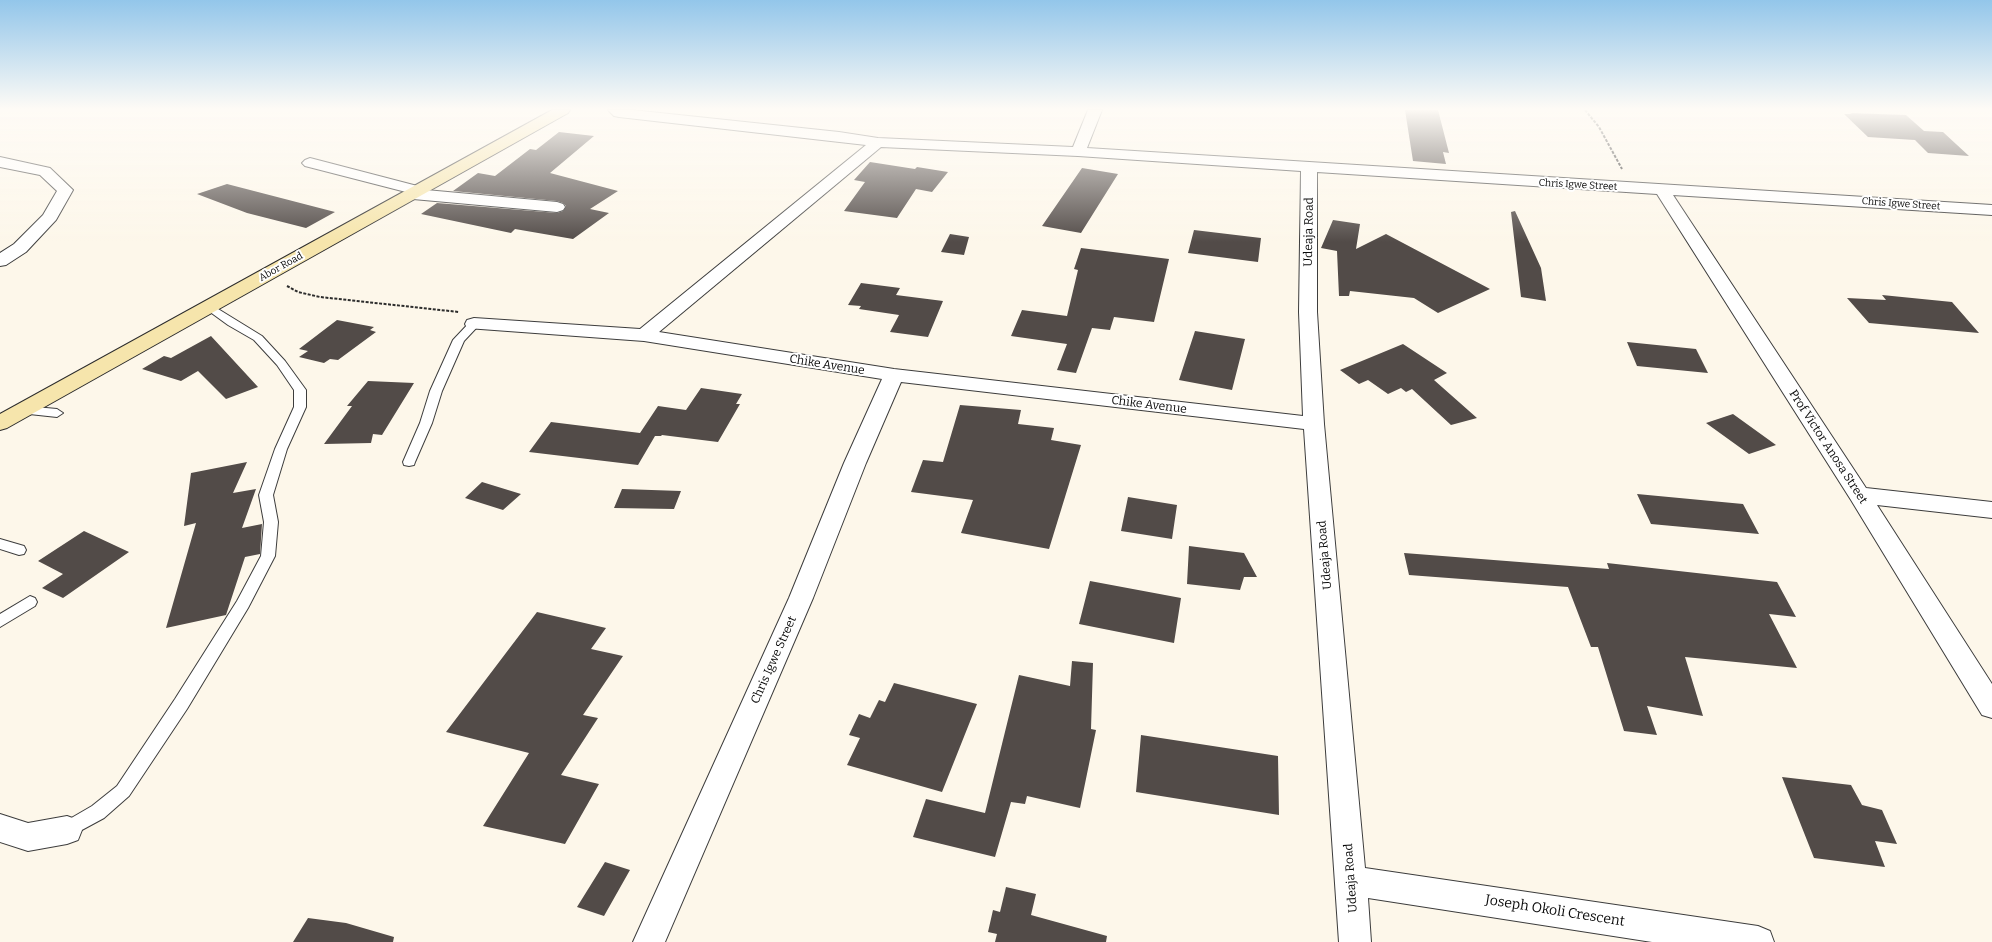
<!DOCTYPE html>
<style>
body{margin:0}
canvas{display:block;background:#fdf7ea}
</style>
<canvas width="1992" height="942"></canvas>
<script>
const ctx = document.querySelector('canvas').getContext('2d');
ctx.lineJoin = 'round';
function fill(path, color) { ctx.fillStyle = color; ctx.fill(path, 'evenodd'); }
const poly = rows => new Path2D(rows.map(r => 'M' + r).join(''));
function trace(path, color, width, dash) { ctx.strokeStyle = color; ctx.lineWidth = width; ctx.lineCap = dash ? 'butt' : 'round'; ctx.setLineDash(dash || []); ctx.stroke(path); }
function write(font, color, halo, rows, align = 'center') {
  ctx.font = font + ' Bitter,serif'; ctx.lineWidth = 4; ctx.setLineDash([]); ctx.textBaseline = 'middle'; ctx.strokeStyle = halo; ctx.fillStyle = color; for (const [text, x, y, turn = 0] of rows) {
    ctx.save(); ctx.translate(x, y); ctx.rotate((+turn || 0) * Math.PI / 180); ctx.textAlign = isNaN(turn) ? turn : align; if (halo) ctx.strokeText(text, 0, 0); ctx.fillText(text, 0, 0); ctx.restore();
  }
}
fill(poly([
 [1405,110,1438,110,1449,153,1443,152,1446,164,1413,161],
 [1850,113,1906,115,1924,131,1943,132,1969,156,1928,153,1915,140,1868,137,1844,114,1852,114],
 [559,132,594,136,550,173,618,191,590,209,609,213,573,239,515,229,511,233,421,214,437,203,557,213,563,211,566,206,563,203,557,201,453,191,478,173,495,176,530,149,536,150],
 [870,162,915,169,917,167,948,172,932,192,916,189,897,218,844,211,865,182,854,180],
 [1082,168,1118,174,1081,233,1042,226],
 [227,184,335,212,306,228,247,213,197,194],
 [1515,211,1541,268,1546,301,1521,297,1511,212],
 [1333,220,1360,224,1356,249,1386,234,1490,289,1438,313,1414,298,1350,291,1349,296,1339,296,1337,251,1321,248],
 [1194,230,1261,238,1258,262,1188,253],
 [950,234,969,237,964,255,941,252],
 [1081,248,1169,259,1154,322,1114,317,1110,330,1092,328,1076,373,1057,370,1067,344,1011,336,1022,310,1067,316,1078,270,1074,269],
 [861,283,900,288,896,295,943,301,928,337,890,332,899,315,859,309,861,306,848,305],
 [1882,295,1952,302,1979,333,1869,323,1847,298,1886,300],
 [337,320,374,327,370,330,376,332,338,360,330,359,324,363,299,357,308,351,299,349],
 [1195,331,1245,339,1232,390,1179,380],
 [211,336,258,387,226,399,198,371,181,381,142,369,164,356,171,358],
 [1627,342,1696,349,1708,373,1637,366],
 [1403,344,1447,373,1434,380,1477,418,1451,425,1412,389,1406,392,1401,388,1388,394,1368,380,1359,384,1340,370],
 [368,381,414,383,382,435,373,434,371,443,324,444,352,406,347,406],
 [701,388,742,394,736,404,740,404,718,442,662,435,661,436,655,436,638,465,529,452,551,422,640,433,658,406,686,410],
 [960,405,1021,410,1018,424,1054,428,1051,440,1081,445,1049,549,961,533,973,500,911,492,923,460,943,462],
 [1733,414,1776,445,1749,454,1706,423],
 [247,462,233,493,256,489,242,528,262,524,260,554,245,557,226,615,166,628,196,523,184,526,191,473],
 [482,482,521,494,503,510,465,498],
 [622,489,681,491,674,509,614,508],
 [1637,494,1743,504,1759,534,1651,524],
 [1128,497,1177,505,1172,539,1121,531],
 [84,531,129,552,63,598,42,588,63,574,38,561],
 [1189,546,1244,553,1257,577,1244,577,1240,590,1187,584],
 [1404,553,1609,569,1607,563,1777,582,1796,617,1769,614,1797,668,1685,657,1703,716,1647,706,1657,735,1624,731,1598,647,1591,647,1568,587,1409,575],
 [1090,581,1181,598,1174,643,1079,624],
 [537,612,606,628,591,649,623,656,583,715,598,718,561,775,599,784,565,844,483,826,529,753,446,732],
 [1072,661,1093,663,1091,729,1096,730,1080,808,1027,796,1025,804,1011,802,995,857,913,837,926,799,985,813,1019,675,1070,686],
 [894,683,977,704,942,792,847,765,860,738,849,735,859,714,870,718,879,700,885,702],
 [1141,735,1278,756,1279,815,1136,792],
 [1782,777,1851,785,1862,805,1882,810,1897,844,1875,841,1885,867,1814,858],
 [605,862,630,870,604,916,577,907],
 [1006,887,1036,894,1031,915,1107,936,1106,942,995,942,997,934,988,932,993,910,1000,912],
 [308,918,346,923,394,937,393,942,293,942]
]), '#524b48');
const lane = poly([
 [210,304,262,336,285,361,306,390,306,407,287,449,273,495,278,522,275,556,248,608,187,709,129,796,104,818,67,838,61,836,58,830,61,824,92,806,117,786,175,699,237,601,261,556,264,522,259,495,275,449,294,407,294,390,277,365,254,340,228,325,206,309,205,307,210,304],
 [474,321,480,324,464,341,442,391,432,423,415,462,414,465,409,466,404,465,403,462,420,423,430,391,453,340,470,322,474,321],
 [24,406,57,409,63,413,57,417,20,413,18,410,20,407,24,406],
 [0,539,24,546,26,550,24,554,19,555,0,549,0,539],
 [30,596,35,598,37,602,35,606,0,627,0,614,30,596]
]);
const street = poly([
 [608,110,632,110,839,132,878,138,1073,147,1088,110,1102,110,1087,148,1992,205,1992,215,1673,195,1866,488,1992,502,1992,518,1877,505,1992,684,1992,718,1982,715,1851,500,1657,194,1317,172,1317,312,1324,424,1365,868,1758,926,1770,931,1774,942,1652,942,1368,898,1371,942,1339,942,1304,429,901,382,866,463,813,598,665,942,633,942,789,598,844,463,882,379,644,341,467,328,465,324,467,320,474,318,640,329,866,145,619,117,614,116,608,110],
 [881,147,1078,156,1301,171,1299,312,1303,416,894,369,659,332,881,147],
 [0,157,50,168,73,190,56,220,26,252,6,265,0,266,0,253,14,244,43,215,57,191,40,175,0,167,0,157],
 [310,158,425,188,426,190,557,202,563,204,565,207,563,210,557,212,413,199,407,197,405,194,406,192,305,166,302,163,305,160,310,158],
 [0,814,28,823,67,816,78,820,82,830,78,840,67,844,28,851,0,842,0,814]
]);
const secondary = poly([
 [552,110,570,110,568,113,7,428,0,430,0,414,552,110]
]);
trace(lane, '#3d3d3d', 2);
trace(street, '#3d3d3d', 2);
trace(secondary, '#2c2c2c', 2);
trace(poly([
 [1585,110,1599,127,1622,169],
 [287,286,298,292,320,297,459,312]
]), '#2c2c2c', 2, [3, 1.5]);
fill(lane, '#fff');
fill(street, '#fff');
fill(secondary, '#f6e5ac');
const sky = ctx.createLinearGradient(0, 0, 0, 242);
sky.addColorStop(0, '#93c6ea');
sky.addColorStop(0.45, '#fefbf6');
sky.addColorStop(1, '#fefbf600');
ctx.fillStyle = sky;
ctx.fillRect(0, 0, 1992, 242);
write('10px', '#0a0a0a', '#fff', [
 ["Chris Igwe Street",1578,185,3],
 ["Chris Igwe Street",1901,204,4],
 ["Abor Road",281,267,-29]
]);
write('12px', '#0a0a0a', '#fff', [
 ["Udeaja Road",1309,232,-89],
 ["Chike Avenue",827,365,9],
 ["Chike Avenue",1149,405,7],
 ["Prof Victor Anosa Street",1828,447,57],
 ["Udeaja Road",1325,555,-95],
 ["Chris Igwe Street",774,660,-66],
 ["Udeaja Road",1351,878,-94]
]);
write('14px', '#0a0a0a', '#fff', [
 ["Joseph Okoli Crescent",1555,911,9]
]);
</script>
